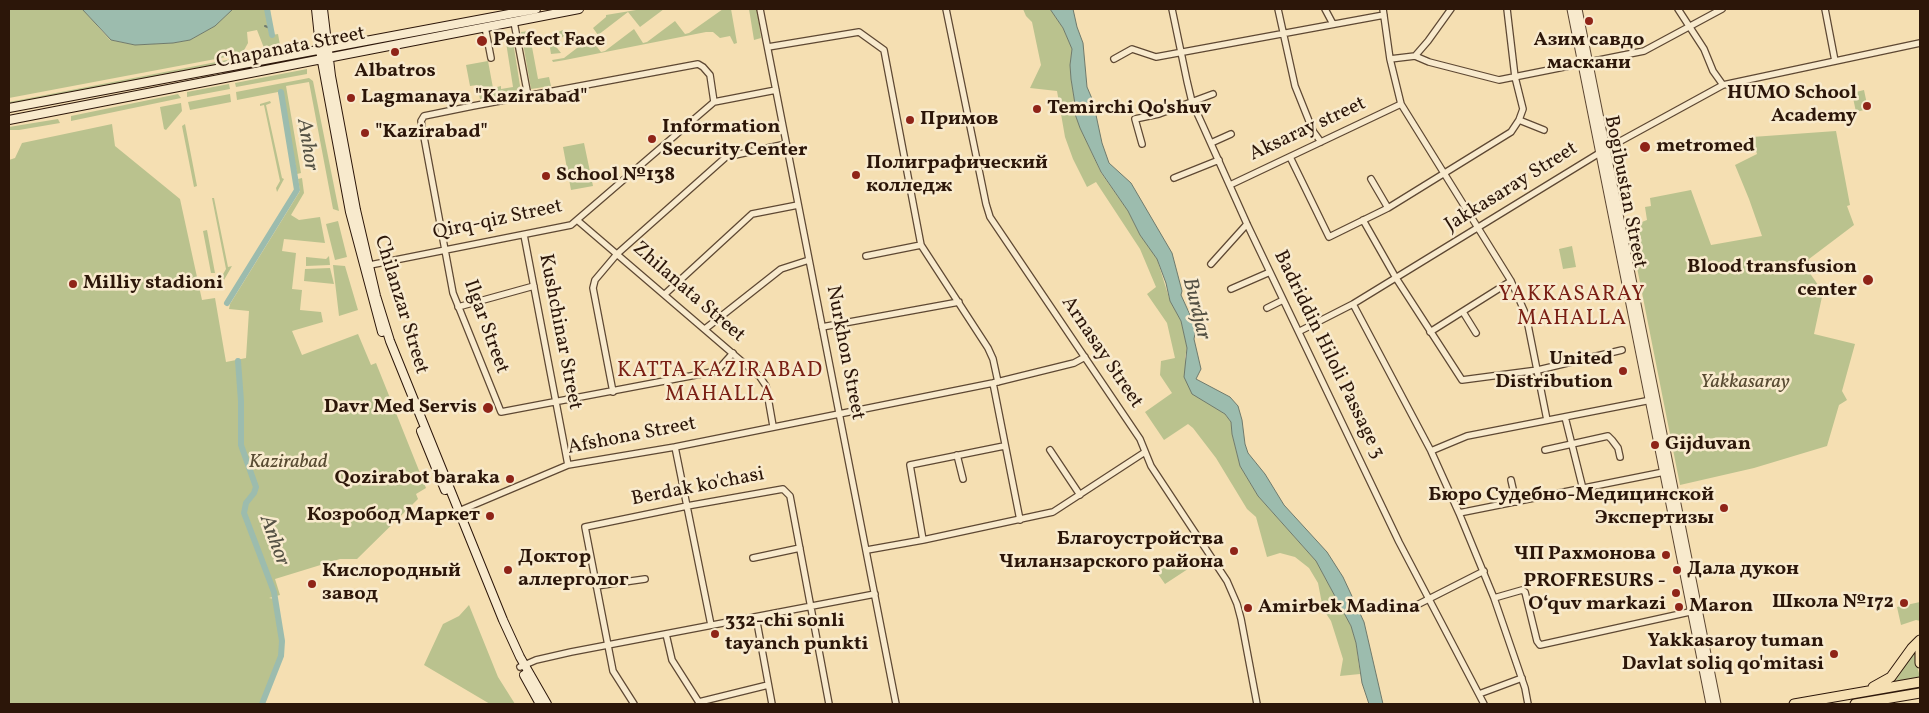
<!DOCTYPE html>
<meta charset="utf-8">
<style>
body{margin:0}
#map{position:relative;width:1929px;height:713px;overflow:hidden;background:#f5dfb2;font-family:Vollkorn,serif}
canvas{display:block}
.frame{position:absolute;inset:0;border:10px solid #2c1609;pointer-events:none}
</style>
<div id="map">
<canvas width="1929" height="713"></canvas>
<div class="frame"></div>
</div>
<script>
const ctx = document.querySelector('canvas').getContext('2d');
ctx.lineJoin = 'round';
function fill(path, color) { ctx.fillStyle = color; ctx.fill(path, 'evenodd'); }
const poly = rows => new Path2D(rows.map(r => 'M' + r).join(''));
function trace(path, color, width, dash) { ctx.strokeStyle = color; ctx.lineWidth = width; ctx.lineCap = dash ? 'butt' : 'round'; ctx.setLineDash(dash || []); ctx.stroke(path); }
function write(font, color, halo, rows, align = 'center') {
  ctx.font = font + ' Vollkorn,serif'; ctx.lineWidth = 5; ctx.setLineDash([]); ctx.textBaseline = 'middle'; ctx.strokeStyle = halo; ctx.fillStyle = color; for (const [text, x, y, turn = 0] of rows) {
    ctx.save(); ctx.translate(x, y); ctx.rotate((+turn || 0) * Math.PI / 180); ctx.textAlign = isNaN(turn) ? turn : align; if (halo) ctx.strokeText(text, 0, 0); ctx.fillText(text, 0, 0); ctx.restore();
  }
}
fill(poly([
 [9,9,82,9,110,40,135,45,173,43,190,40,215,26,233,9,270,9,272,35,278,34,280,45,264,48,257,30,247,32,248,43,242,54,9,98],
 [642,9,664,9,640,27,628,12,598,35,593,28,606,17,606,15],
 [723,9,731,9,737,43,734,44,730,36,720,38,713,32,706,32,565,60,553,62,552,60,564,58,590,38,601,52,605,51,634,29,643,43,647,42,675,21,685,34,689,33],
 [749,9,757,9,761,38,754,40],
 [1023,9,1050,9,1063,28,1072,49,1070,65,1071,79,1075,104,1075,114,1080,128,1101,173,1128,211,1140,235,1157,259,1170,301,1181,321,1187,348,1185,357,1192,393,1225,414,1231,422,1232,434,1240,466,1258,496,1316,561,1351,626,1356,643,1360,674,1340,676,1343,659,1331,621,1323,609,1318,583,1309,568,1295,557,1280,553,1267,557,1256,517,1247,509,1216,458,1193,428,1188,424,1164,440,1145,412,1172,393,1160,375,1161,361,1175,358,1167,323,1147,294,1156,287,1140,249,1096,182,1087,187,1073,159,1065,137,1057,91,1030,88,1041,65,1032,22,1026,16],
 [563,30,564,36,554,44,561,53,551,54,548,36],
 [529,31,538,79,549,77,551,86,531,89,521,32],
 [512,35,521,92,480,99,477,85,470,86,466,65,488,61,493,88,501,86,501,89,513,87,505,36],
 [237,58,238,60,9,104,9,102],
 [307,69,307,74,236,87,235,83],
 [309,78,313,81,339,211,333,209,309,82,286,86,301,173,297,174,283,97,280,98,278,92,237,100,236,92],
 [229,84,230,89,187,97,187,92],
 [1864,90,1868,109,1856,112,1852,93],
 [178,94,181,98,71,121,71,116],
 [230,94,231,102,190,110,188,102],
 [270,101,271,103,266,105,282,178,284,179,277,192,276,188,280,181,264,105,260,106,260,104],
 [181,103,182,111,166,130,164,129,160,107],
 [58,119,60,123,19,130,9,130,9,127],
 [112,124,115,146,180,199,202,300,215,298,226,362,246,358,249,311,229,309,230,304,300,191,298,179,302,178,304,193,291,215,299,220,320,217,325,243,284,239,282,251,296,253,292,289,302,290,300,310,321,312,323,322,292,331,302,355,358,334,371,365,376,363,426,488,416,494,418,499,357,559,340,559,275,579,280,595,269,598,275,599,281,634,282,648,281,656,262,704,9,704,9,160,15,158,22,143],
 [185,124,197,186,194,187,182,126],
 [1836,131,1850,205,1847,206,1854,225,1809,259,1809,272,1823,292,1814,334,1855,344,1842,391,1847,400,1839,405,1827,446,1754,468,1680,485,1629,227,1647,220,1645,207,1651,206,1650,198,1691,190,1711,245,1762,236,1749,199,1735,165,1757,154,1752,137],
 [584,143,593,186,571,190,563,147],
 [212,198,214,198,228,267,232,266,224,280,222,276,226,269],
 [338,221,347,257,335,260,326,224],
 [207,230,215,273,211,273,203,231],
 [1572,246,1576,267,1563,269,1559,249],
 [329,256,330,265,306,266,306,257,326,259],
 [333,265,345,266,358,310,339,316],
 [330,268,334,284,304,281,305,269],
 [1185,551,1194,565,1165,584,1156,571],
 [1920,602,1920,621,1916,620,1901,625,1897,607],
 [469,605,498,677,515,704,490,704,424,665,443,624,459,616],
 [1920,644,1915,658,1920,677,1895,681]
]), '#bac28e');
const water = poly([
 [82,9,233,9,215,26,190,40,173,43,135,45,111,40,82,9],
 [1050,9,1073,9,1077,27,1083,43,1087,87,1093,101,1102,143,1109,163,1131,183,1172,253,1182,291,1181,295,1196,328,1194,339,1201,369,1196,379,1230,397,1238,406,1242,420,1245,444,1248,453,1265,474,1284,505,1327,552,1343,577,1364,622,1383,704,1369,704,1362,683,1356,643,1351,626,1316,561,1258,496,1240,466,1232,434,1231,422,1225,414,1192,394,1184,377,1187,348,1181,321,1170,301,1166,283,1157,259,1140,235,1128,211,1101,172,1080,128,1075,114,1075,104,1071,79,1070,65,1072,49,1063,28,1050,9]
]);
fill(water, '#9cbcae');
trace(water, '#6f7a6c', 1);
trace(poly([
 [265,26,270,28]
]), '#6f7a6c', 2);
trace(poly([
 [267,9,272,35],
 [227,303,297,190,281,92],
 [238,361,241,401,241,445,256,487,254,493,246,503,244,513,274,592,282,641,281,656,262,704]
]), '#9cbcae', 6);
const minor = poly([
 [760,9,896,704],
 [946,9,986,204,990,217,1140,439,1151,466,1227,581,1237,604,1241,619,1257,704],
 [1172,9,1187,81,1192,102,1203,126,1247,224,1399,542,1484,704],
 [1278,9,1295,86,1313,131,1321,142],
 [1325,9,1333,24],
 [1383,9,1390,59,1401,104,1511,281,1526,315,1547,420],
 [1678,9,1704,49,1713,71,1723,85],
 [1825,9,1835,61],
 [514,22,528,96],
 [485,27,491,58],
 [768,47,859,32,884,50,921,245,988,348,993,359,998,382],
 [1415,56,1428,41,1451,9],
 [1114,59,1132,49,1156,57,1384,15],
 [1390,59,1415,56,1429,62,1499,80,1644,51,1722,9],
 [714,102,710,75,703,67,698,64,473,106,424,116,421,121,453,293,501,412,717,371,733,353],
 [1519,120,1544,130],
 [1211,143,1231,134],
 [1142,144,1135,119,1159,114,1213,94],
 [1290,157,1329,237,1388,208,1511,132,1519,120,1523,109,1515,77,1507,9],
 [1174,178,1219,160],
 [1371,179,1388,208],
 [1230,185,1401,104],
 [577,220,760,377,766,386,773,426],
 [1363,220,1396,278,1462,380,1538,370,1622,350],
 [524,235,568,465],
 [866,256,921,245],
 [1211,264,1247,224],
 [365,266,571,225,714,102,776,90],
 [1231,289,1270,272],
 [665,294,752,214,798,205],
 [1353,304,1431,451,1459,513,1494,598,1525,688,1528,704],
 [458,307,534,286],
 [1267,308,1283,300],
 [1463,312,1476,333],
 [822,327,959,302],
 [705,329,781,269,809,260],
 [1300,331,1353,304,1606,149,1723,85,1920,43],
 [1430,332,1511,281],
 [993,383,1020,520],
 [613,392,593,288,595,280,617,254,726,157,786,144],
 [1565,417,1583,489],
 [675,447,711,625],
 [1050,450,1080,495],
 [1545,450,1608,436,1612,440,1618,448,1620,457],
 [1431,451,1467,436,1651,400],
 [957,455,963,479],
 [1511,480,1516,502],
 [459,511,568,465,675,447,993,383,1074,363,1085,357],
 [1459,513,1664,472],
 [923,540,910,465,1004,446],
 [867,550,923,540,1053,512,1145,452],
 [753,558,800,548],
 [596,586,645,579],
 [1494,598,1522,590,1525,592,1537,641,1540,645,1694,611],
 [1407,610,1484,571],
 [756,617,772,704],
 [666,634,672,660,700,704],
 [520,667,536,660,571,652,875,594],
 [1479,694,1522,678],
 [699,702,768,685],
 [634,704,613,671,585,527,687,506,783,489,790,496,829,704]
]);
const tertiary = poly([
 [1571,9,1710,704],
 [1578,9,1717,704]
]);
const secondary = poly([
 [316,9,321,56,350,212,382,332],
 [323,9,331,76,356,210,376,296,390,341,503,620,520,657,547,704],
 [9,108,536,9],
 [9,120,579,9],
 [421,431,445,490],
 [524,675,540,704]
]);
const trunk = poly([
 [1920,652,1920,663],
 [1873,687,1891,677,1912,648,1920,640],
 [1794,704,1920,682],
 [1855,704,1920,693]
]);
trace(minor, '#5e4833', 8);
trace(tertiary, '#5e4833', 9);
trace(secondary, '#2c1609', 10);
trace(trunk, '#2c1609', 11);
trace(minor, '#f8eacd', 5.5);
trace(tertiary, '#f8eacd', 7);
trace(secondary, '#f8eacd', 8);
trace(trunk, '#f5dfb2', 9);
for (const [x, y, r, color] of [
 [1589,21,5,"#8f2418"],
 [482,41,6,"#8f2418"],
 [395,52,5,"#8f2418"],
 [351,98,5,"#8f2418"],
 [1867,106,5,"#8f2418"],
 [1037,109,5,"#8f2418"],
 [910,120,5,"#8f2418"],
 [365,133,5,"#8f2418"],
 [652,139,5,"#8f2418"],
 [1645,147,6,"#8f2418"],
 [856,175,5,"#8f2418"],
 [546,176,5,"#8f2418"],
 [1868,280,6,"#8f2418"],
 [73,284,5,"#8f2418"],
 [1623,371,5,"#8f2418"],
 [488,408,6,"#8f2418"],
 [1655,445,5,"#8f2418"],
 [510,479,5,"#8f2418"],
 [1724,508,5,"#8f2418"],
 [490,516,5,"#8f2418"],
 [1234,551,5,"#8f2418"],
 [1666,555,5,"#8f2418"],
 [508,570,5,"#8f2418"],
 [1677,570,5,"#8f2418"],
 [312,584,5,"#8f2418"],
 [1676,593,5,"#8f2418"],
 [1904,603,5,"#8f2418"],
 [1679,607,5,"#8f2418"],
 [1248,608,5,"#8f2418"],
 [715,634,5,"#8f2418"],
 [1834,654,5,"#8f2418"]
]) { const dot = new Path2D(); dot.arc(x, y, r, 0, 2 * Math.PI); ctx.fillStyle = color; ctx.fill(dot); trace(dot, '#f8eacd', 2); }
write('bold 20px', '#2c1609', '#f8eacd', [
 ["Perfect Face",493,41],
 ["Азим савдо",1589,41,"center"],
 ["маскани",1589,64,"center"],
 ["Albatros",395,72,"center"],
 ["HUMO School",1857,94,"right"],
 ["Academy",1857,117,"right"],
 ["Lagmanaya \"Kazirabad\"",361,98],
 ["Temirchi Qo'shuv",1047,109],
 ["Примов",920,120],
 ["Information",662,128],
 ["Security Center",662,151],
 ["\"Kazirabad\"",375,133],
 ["metromed",1656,147],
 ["Полиграфический",866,164],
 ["колледж",866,187],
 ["School №138",556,176],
 ["Blood transfusion",1857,268,"right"],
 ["center",1857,291,"right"],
 ["Milliy stadioni",83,284],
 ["United",1613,360,"right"],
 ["Distribution",1613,383,"right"],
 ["Davr Med Servis",477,408,"right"],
 ["Gijduvan",1665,445],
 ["Qozirabot baraka",500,479,"right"],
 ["Бюро Судебно-Медицинской",1714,496,"right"],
 ["Экспертизы",1714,519,"right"],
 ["Козробод Маркет",480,516,"right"],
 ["Благоустройства",1224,540,"right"],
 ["Чиланзарского района",1224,563,"right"],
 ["ЧП Рахмонова",1656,555,"right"],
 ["Доктор",518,558],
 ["аллерголог",518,581],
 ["Дала дукон",1687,570],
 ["Кислородный",322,572],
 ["завод",322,595],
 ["PROFRESURS -",1666,582,"right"],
 ["Oʻquv markazi",1666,605,"right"],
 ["Школа №172",1894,603,"right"],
 ["Maron",1689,607],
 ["Amirbek Madina",1258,608],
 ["332-chi sonli",725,622],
 ["tayanch punkti",725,645],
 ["Yakkasaroy tuman",1824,642,"right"],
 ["Davlat soliq qo'mitasi",1824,665,"right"]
], 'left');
write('20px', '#2c1609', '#f8eacd', [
 ["Chapanata Street",291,49,-11],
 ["Aksaray street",1308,130,-25],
 ["Jakkasaray Street",1512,188,-32],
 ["Bogibustan Street",1624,192,79],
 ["Qirq-qiz Street",498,221,-12],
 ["Zhilаnata Street",688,293,41],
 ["Chilanzar Street",400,305,73],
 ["Ilgar Street",485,327,70],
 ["Kushchinar Street",559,332,79],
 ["Nurkhon Street",844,353,79],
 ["Arnasay Street",1101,353,56],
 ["Badriddin Hiloli Passage 3",1328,355,64],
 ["Afshona Street",632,437,-11],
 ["Berdak ko'chasi",698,488,-11]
]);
write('italic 20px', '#574a31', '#f8eacd', [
 ["Yakkasaray",1745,383],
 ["Kazirabad",288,463]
]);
write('italic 21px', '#535043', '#f8eacd', [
 ["Anhor",306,145,81],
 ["Burdjar",1195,309,76],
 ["Anhor",273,541,70]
]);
ctx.letterSpacing = '1px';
write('21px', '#7a1f14', '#f8eacd', [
 ["YAKKASARAY",1572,296],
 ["MAHALLA",1572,320],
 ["KATTA KAZIRABAD",720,372],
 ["MAHALLA",720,396]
]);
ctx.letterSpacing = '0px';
</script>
